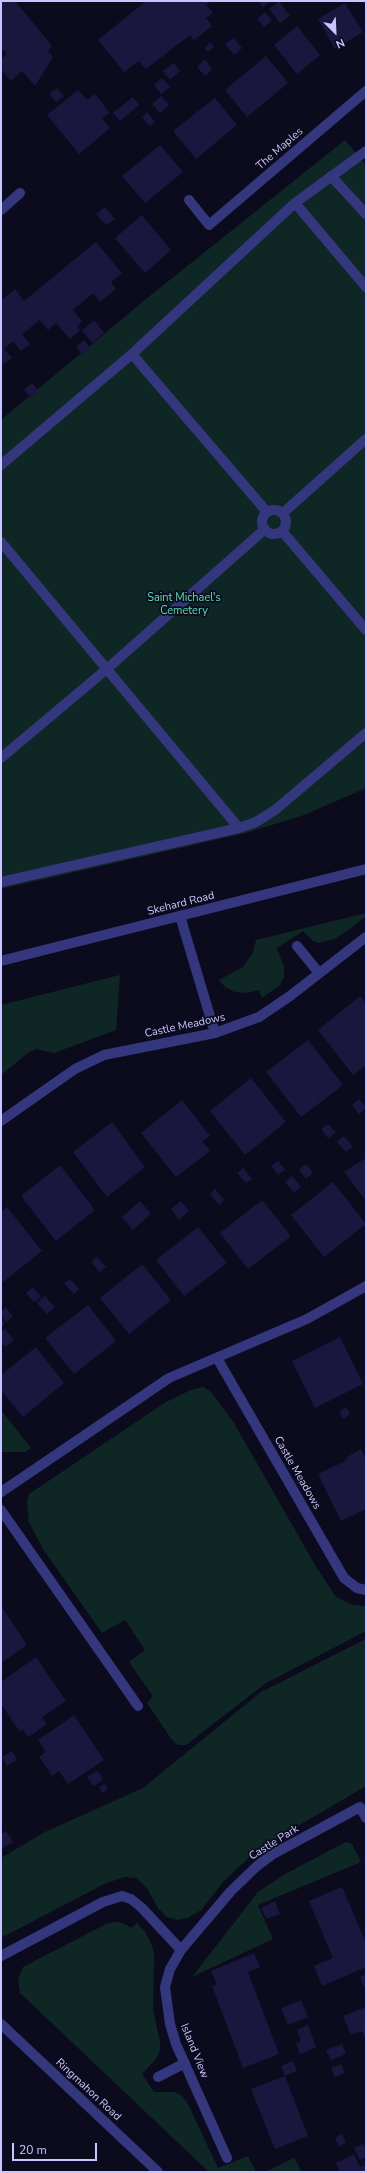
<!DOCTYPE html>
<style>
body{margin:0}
#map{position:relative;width:367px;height:2173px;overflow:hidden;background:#0c0b1d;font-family:"Nunito Sans",sans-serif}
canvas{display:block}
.frame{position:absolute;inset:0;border:2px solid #c8c6ff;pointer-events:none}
.north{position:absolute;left:315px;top:12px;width:40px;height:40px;-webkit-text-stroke:3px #0c0b1d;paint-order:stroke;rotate:156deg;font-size:11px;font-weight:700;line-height:16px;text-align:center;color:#c8c6ff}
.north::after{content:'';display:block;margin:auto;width:14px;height:18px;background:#c8c6ff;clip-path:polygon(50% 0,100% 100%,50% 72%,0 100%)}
.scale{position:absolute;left:12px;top:2143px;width:85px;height:18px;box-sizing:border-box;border:2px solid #c8c6ff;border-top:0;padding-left:5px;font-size:12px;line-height:14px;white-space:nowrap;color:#c8c6ff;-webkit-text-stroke:3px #0c0b1d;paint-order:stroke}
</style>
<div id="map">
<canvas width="367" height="2173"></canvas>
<div class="frame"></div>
<div class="north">N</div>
<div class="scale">20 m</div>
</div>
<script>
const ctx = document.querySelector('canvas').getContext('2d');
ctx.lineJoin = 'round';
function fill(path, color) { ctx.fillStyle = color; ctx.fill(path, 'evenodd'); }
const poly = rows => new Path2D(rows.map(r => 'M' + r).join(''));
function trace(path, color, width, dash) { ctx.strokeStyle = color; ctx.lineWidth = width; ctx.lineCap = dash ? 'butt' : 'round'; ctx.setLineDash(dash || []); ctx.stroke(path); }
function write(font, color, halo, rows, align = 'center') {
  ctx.font = font + ' "Nunito Sans",sans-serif'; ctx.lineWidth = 3.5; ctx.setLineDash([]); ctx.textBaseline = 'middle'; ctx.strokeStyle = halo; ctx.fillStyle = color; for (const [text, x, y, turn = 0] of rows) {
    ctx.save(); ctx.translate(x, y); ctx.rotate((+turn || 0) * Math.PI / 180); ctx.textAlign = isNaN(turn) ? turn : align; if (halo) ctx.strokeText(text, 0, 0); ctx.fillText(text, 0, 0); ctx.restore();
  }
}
fill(poly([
 [345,140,366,165,366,788,304,815,246,833,1,889,1,420,146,299],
 [366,913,366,916,347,931,334,939,319,943,313,941,303,931,277,948,284,967,284,977,280,985,262,998,259,990,247,993,235,992,225,987,219,980,243,967,253,953,256,940],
 [120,975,116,1030,54,1053,36,1049,29,1052,1,1075,1,1005],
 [203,1387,211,1392,234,1423,315,1565,336,1597,352,1605,366,1606,366,1631,266,1683,186,1745,178,1745,172,1740,147,1703,153,1696,129,1662,145,1650,125,1620,102,1633,43,1549,29,1522,27,1503,29,1494,166,1402,191,1390],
 [1,1410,31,1448,25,1452,1,1452],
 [366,1639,366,1786,257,1850,224,1881,201,1910,188,1918,177,1920,167,1917,158,1908,147,1888,136,1878,125,1877,106,1883,1,1938,1,1858,45,1832,143,1788,261,1692],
 [346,1842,352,1844,361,1862,258,1905,273,1939,192,1977,258,1892,285,1874],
 [116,1922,123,1923,131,1928,137,1923,145,1932,152,1945,154,1955,153,2009,160,2042,160,2051,156,2059,142,2074,154,2092,174,2092,182,2096,188,2104,218,2168,248,2156,256,2172,209,2172,20,1993,18,1979,23,1967,108,1923],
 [294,2158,302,2172,265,2172]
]), '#0e2724');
fill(poly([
 [1,1,15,1,52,46,48,50,53,57,35,86,22,71,11,81,1,69,1,59,7,54,1,48],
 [146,1,211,1,206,5,213,13,206,18,212,26,194,40,190,35,146,69,139,61,124,72,98,40],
 [258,1,271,1,263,7],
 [279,1,290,16,280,23,269,9],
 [345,3,363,32,335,49,318,19],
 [265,12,272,21,264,27,257,19],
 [297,26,320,55,297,74,274,45],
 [234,38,242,48,234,55,225,44],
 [210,42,214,47,208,52,205,48],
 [266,56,288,83,247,117,225,90],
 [205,59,212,69,205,76,197,67],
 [174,63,180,71,170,80,163,71],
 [162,78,170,87,161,94,154,85],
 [57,88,64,96,56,102,49,94],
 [78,90,87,100,95,94,110,113,102,118,110,128,79,154,47,115],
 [161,96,169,105,160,113,152,104],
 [133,97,139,105,120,121,113,113],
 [215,98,237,125,196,159,173,131],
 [147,112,155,122,149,126,142,117],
 [160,145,183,172,145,203,122,176],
 [105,207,115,219,106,225,96,214],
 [142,215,171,250,145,273,115,238],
 [96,242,122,273,111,282,116,289,100,302,93,293,73,310,82,321,77,326,80,330,70,339,56,323,48,330,40,320,22,334,30,344,21,351,13,341,4,349,12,358,1,366,1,301,15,289,24,301],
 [94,320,104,333,92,343,82,330],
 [84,340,91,348,82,355,76,347],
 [32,383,39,392,31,398,24,390],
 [360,996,366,1004,366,1065,353,1075,318,1030],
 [308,1040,343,1085,301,1117,266,1072],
 [251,1078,286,1122,245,1155,210,1111],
 [359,1099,366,1108,359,1114,352,1105],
 [182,1100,210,1136,202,1141,210,1151,176,1177,141,1133],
 [112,1122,145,1167,107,1197,73,1152],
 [328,1124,336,1133,328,1138,321,1129],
 [344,1136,353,1147,346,1152,337,1142],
 [366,1158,366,1201,344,1172],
 [278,1161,285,1170,278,1175,271,1166],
 [306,1164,313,1173,306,1179,299,1170],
 [60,1165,95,1210,56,1241,21,1196],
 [243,1168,252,1179,246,1183,237,1173],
 [292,1176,301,1187,294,1193,285,1182],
 [333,1182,366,1224,324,1257,291,1215],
 [215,1189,224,1200,219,1205,210,1194],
 [262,1200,291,1236,248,1269,220,1233],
 [140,1201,151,1214,133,1230,122,1217],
 [181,1201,189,1211,179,1220,171,1209],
 [7,1207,42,1251,3,1282,1,1279,1,1212],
 [198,1227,227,1263,184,1296,156,1260],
 [97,1257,106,1267,100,1272,91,1262],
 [142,1264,171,1300,129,1334,100,1298],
 [70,1279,79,1289,74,1294,64,1283],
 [33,1287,41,1297,34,1302,26,1293],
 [45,1296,55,1307,47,1314,37,1303],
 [88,1305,116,1341,74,1374,45,1338],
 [6,1307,13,1317,6,1322,1,1316,1,1311],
 [1,1318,5,1324,1,1327],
 [5,1329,14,1340,5,1347,1,1342,1,1332],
 [340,1337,363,1384,315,1408,292,1361],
 [36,1347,64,1383,23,1417,1,1390,1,1375],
 [346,1407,350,1414,343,1419,339,1412],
 [361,1449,366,1460,366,1509,341,1521,318,1474,341,1463,348,1459,347,1457],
 [1,1606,27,1645,1,1663],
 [36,1657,66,1701,42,1717,47,1724,28,1737,23,1730,20,1732,1,1704,1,1682],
 [74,1715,104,1760,68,1784,59,1771,52,1776,47,1768,39,1757,46,1752,38,1740],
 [12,1751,17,1760,7,1766,2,1757],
 [98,1771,103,1780,93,1786,87,1777],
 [105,1784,108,1789,102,1793,99,1787],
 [6,1831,13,1842,1,1849,1,1834],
 [342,1887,366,1943,366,1967,322,1986,314,1966,333,1958,309,1901],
 [275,1901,280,1914,266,1919,261,1908],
 [254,1953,260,1967,248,1972,279,2054,243,2068,212,1986,217,1985,211,1971],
 [366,1975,366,1986,364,1987,360,1977],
 [301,2000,308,2017,288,2025,281,2008],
 [366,2007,366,2040,362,2031,351,2035,343,2016],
 [308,2025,316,2047,300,2054,296,2043,301,2041,297,2030],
 [342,2044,346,2054,331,2060,326,2050],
 [293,2061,297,2071,285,2076,308,2136,275,2149,251,2089,285,2076,281,2066],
 [341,2064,345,2073,335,2077,331,2068],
 [342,2134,346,2142,339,2147,335,2138],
 [363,2144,366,2150,366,2157,360,2160,354,2148],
 [354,2154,360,2167,366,2165,366,2172,340,2172,336,2163]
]), '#1b163e');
trace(poly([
 [331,176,366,214],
 [295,203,366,287],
 [132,354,267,512],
 [1,465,132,354,295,203,366,151],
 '262 522a12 12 0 1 1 24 0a12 12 0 1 1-24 0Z',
 [283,513,366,439],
 [282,531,366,630],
 [1,542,239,828],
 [1,758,108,668,265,529],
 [1,882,239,828,256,822,275,810,366,733]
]), '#34377d', 10);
trace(poly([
 [189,200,209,225,366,91],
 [1,210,20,193],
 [180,916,215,1033],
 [297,946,319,973],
 [1,1121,75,1069,104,1055,215,1033,259,1017,290,996,366,937],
 [217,1358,344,1578,357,1588,366,1590],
 [1,1492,169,1378,307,1319,366,1286],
 [1,1510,138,1706],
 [1,1956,103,1902,122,1896,131,1899,142,1908,181,1950],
 [158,2077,185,2063],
 [227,2158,176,2044,170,2024,165,1987,170,1969,181,1950,231,1891,257,1866,273,1854,360,1807,366,1818]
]), '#34377d', 10);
trace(poly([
 [1,961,366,869],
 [1,2024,158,2172]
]), '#34377d', 10);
write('11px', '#c8c6ff', '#0c0b1d', [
 ["The Maples",280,149,-41],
 ["Skehard Road",181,904,-14],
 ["Castle Meadows",185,1026,-12],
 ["Castle Meadows",297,1473,60],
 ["Castle Park",274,1843,-32],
 ["Island View",194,2051,68],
 ["Ringmahon Road",88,2090,43]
]);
write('11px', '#50e2b1', '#0c0b1d', [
 ["Saint Michael's",184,598],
 ["Cemetery",184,611]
]);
</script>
